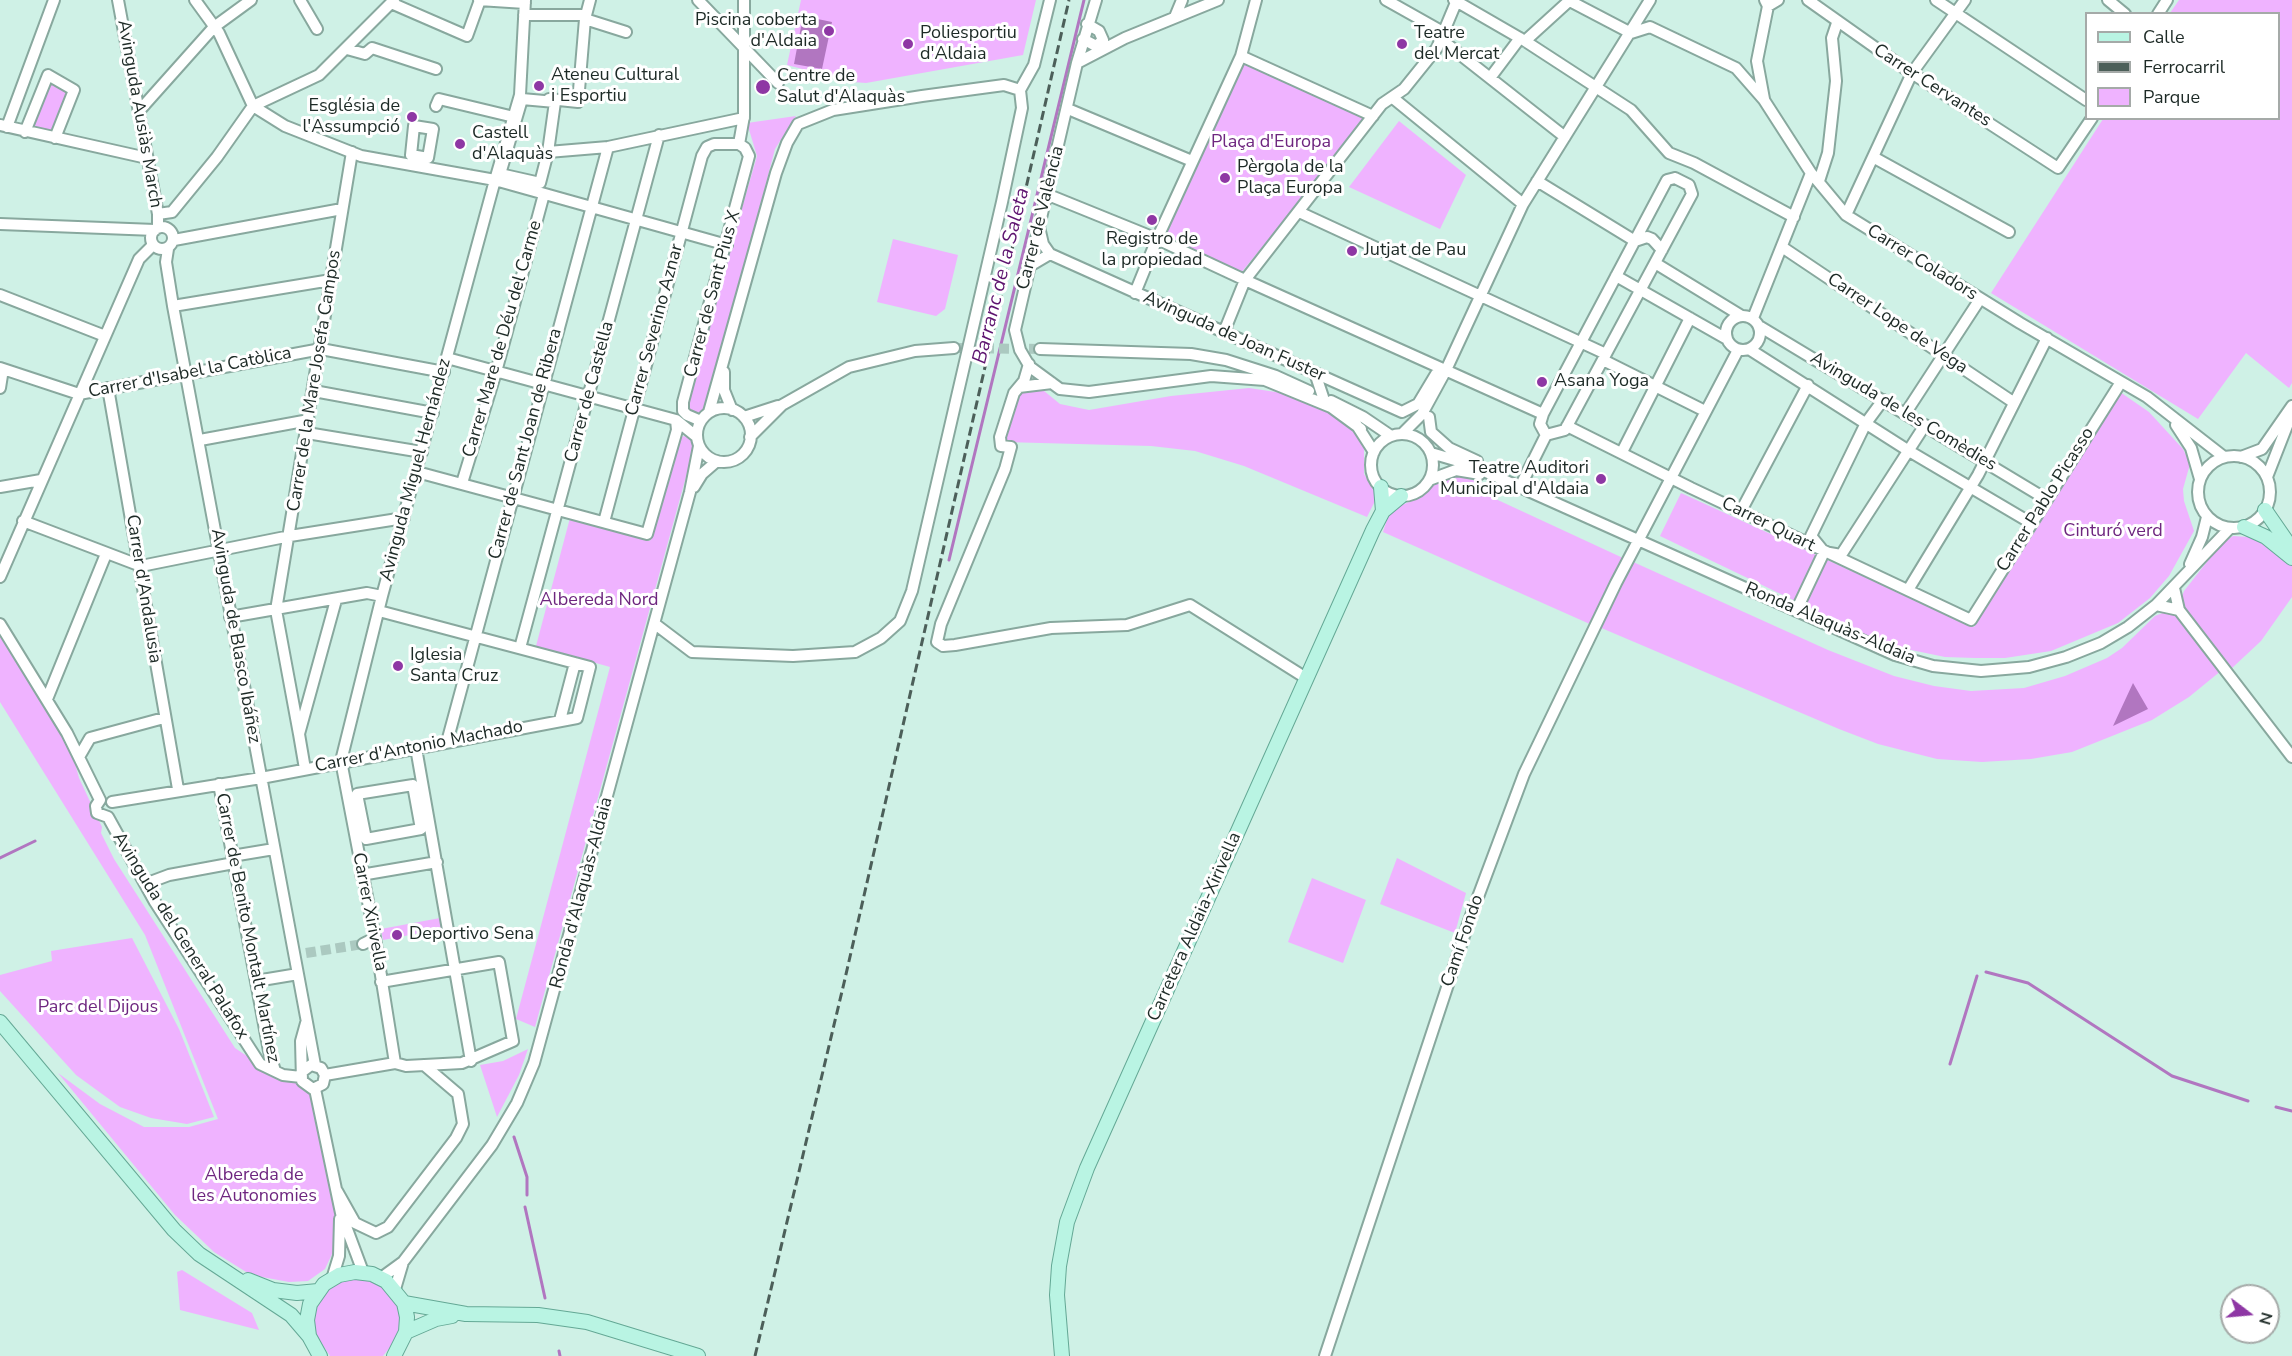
<!DOCTYPE html>
<meta charset="utf-8">
<style>
body{margin:0}
#map{position:relative;width:2292px;height:1356px;overflow:hidden;background:#cff1e6;font-family:"Nunito Sans",sans-serif}
canvas{display:block}
.legend{position:absolute;left:2085px;top:12px;width:195px;height:108px;box-sizing:border-box;background:#fff;border:2px solid #a5aaa8;margin:0;padding:8px 10px;list-style:none;font-size:18px;color:#1d2a26}
.legend li{display:flex;align-items:center;gap:12px;height:30px}
.legend b{width:30px;border:2px solid #a5aaa8}
.north{position:absolute;left:2220px;top:1284px;width:60px;height:60px;box-sizing:border-box;background:#fff;border:2px solid #a5aaa8;border-radius:50%;rotate:106deg;font-size:16px;font-weight:700;line-height:24px;text-align:center;color:#1d2a26}
.north::after{content:'';display:block;margin:auto;width:21px;height:27px;background:#8e37a4;clip-path:polygon(50% 0,100% 100%,50% 72%,0 100%)}
</style>
<div id="map">
<canvas width="2292" height="1356"></canvas>
<ul class="legend">
<li><b style="height:8px;background:#b9f4e3"></b>Calle</li>
<li><b style="height:8px;background:#4c5f59"></b>Ferrocarril</li>
<li><b style="height:16px;background:#efb3ff"></b>Parque</li>
</ul>
<div class="north">N</div>
</div>
<script>
const ctx = document.querySelector('canvas').getContext('2d');
ctx.lineJoin = 'round';
function fill(path, color) { ctx.fillStyle = color; ctx.fill(path, 'evenodd'); }
const poly = rows => new Path2D(rows.map(r => 'M' + r).join(''));
function trace(path, color, width, dash) { ctx.strokeStyle = color; ctx.lineWidth = width; ctx.lineCap = dash ? 'butt' : 'round'; ctx.setLineDash(dash || []); ctx.stroke(path); }
function write(font, color, halo, rows, align = 'center') {
  ctx.font = font + ' "Nunito Sans",sans-serif'; ctx.lineWidth = 6; ctx.setLineDash([]); ctx.textBaseline = 'middle'; ctx.strokeStyle = halo; ctx.fillStyle = color; for (const [text, x, y, turn = 0] of rows) {
    ctx.save(); ctx.translate(x, y); ctx.rotate((+turn || 0) * Math.PI / 180); ctx.textAlign = isNaN(turn) ? turn : align; if (halo) ctx.strokeText(text, 0, 0); ctx.fillText(text, 0, 0); ctx.restore();
  }
}
fill(poly([
 [801,0,1036,0,1023,55,866,83,853,82,787,65],
 [2179,0,2292,0,2292,383,2289,388,2246,353,2198,419,1991,293,2103,119,2278,118,2278,14,2170,13],
 [1242,63,1367,120,1240,274,1163,240],
 [48,77,72,90,55,135,28,129],
 [796,116,775,149,708,404,702,412,692,412,687,408,688,395,757,156,747,123],
 [1399,121,1466,175,1440,229,1349,187],
 [893,239,958,255,945,309,936,316,877,302],
 [1038,386,1060,404,1089,410,1171,396,1249,388,1289,394,1341,419,1364,443,1364,474,1376,494,1375,501,1367,517,1244,466,1195,451,1151,446,1004,442,1019,393,1026,388],
 [2120,392,2149,412,2183,449,2190,464,2183,489,2184,501,2194,531,2169,576,2150,598,2118,623,2051,651,2005,658,1975,658,1945,657,1887,645,1660,536,1681,493,1974,627],
 [686,436,691,440,693,448,687,473,535,1027,516,1019,610,667,536,646,570,518,650,541,675,444,678,437],
 [1451,477,1462,477,1493,486,1487,495,1623,558,1592,625,1383,532,1389,513,1399,506,1422,497,1438,481],
 [2233,536,2263,538,2292,563,2292,597,2261,641,2231,669,2180,602,2184,591,2221,544],
 [1631,561,1828,650,1894,676,1934,686,1971,691,2024,688,2065,676,2107,658,2122,648,2155,616,2175,608,2222,670,2189,697,2152,720,2072,752,2031,759,1982,762,1937,759,1878,744,1839,729,1599,627],
 [0,626,67,733,79,778,102,827,101,833,114,859,235,1048,269,1071,297,1080,302,1089,312,1094,336,1213,334,1250,325,1269,308,1281,289,1282,251,1275,214,1252,175,1215,58,1073,100,1104,144,1127,189,1127,218,1119,145,935,0,702],
 [1397,858,1466,893,1455,933,1380,904],
 [1312,878,1366,900,1343,963,1288,942],
 [440,918,442,929,383,940,381,929],
 [132,938,179,1029,214,1117,187,1124,151,1118,120,1107,76,1075,0,991,0,975,52,961,51,951],
 [528,1049,519,1075,497,1117,480,1065,503,1061],
 [182,1270,252,1313,259,1330,180,1310,177,1272],
 [355,1278,380,1284,399,1306,401,1317,398,1337,383,1356,330,1356,315,1333,314,1313,325,1291,338,1283]
]), '#efb3ff');
fill(poly([
 [803,16,832,22,822,69,794,64],
 [2133,683,2148,709,2113,726]
]), '#b176c0');
trace(poly([
 [949,560,1084,0],
 [0,858,35,841],
 [1986,972,2028,983,2172,1076,2248,1101],
 [1950,1064,1977,976],
 [2276,1107,2292,1111],
 [514,1137,527,1177,527,1195],
 [525,1207,545,1298],
 [559,1351,560,1356]
]), '#b176c0', 3);
trace(poly([
 [954,348,1040,349],
 [306,953,363,944]
]), '#abc9c0', 10, [10, 5]);
const minor = poly([
 [118,0,158,214,158,228],
 [195,0,219,33,253,106],
 [300,0,317,29],
 [479,0,525,3],
 [698,0,778,83],
 [1096,0,1077,63,1015,330,1020,350,1030,367,1060,389,1089,392,1211,376,1265,380,1331,407,1361,429],
 [1256,0,1241,56,1157,239,1245,280,1382,104,1404,89,1437,48,1457,0],
 [1386,0,1443,32],
 [1454,0,1525,41,1631,110,1669,153,1694,163,1794,217],
 [1568,0,1631,33],
 [1808,0,1907,70,2058,168,2092,118],
 [1936,0,2086,100],
 [2108,0,2125,14],
 [391,3,467,36,480,0],
 [1768,6,1778,0],
 [2158,14,2167,0],
 [524,15,586,15],
 [1175,17,1182,0],
 [585,19,626,32],
 [1631,33,1650,27,1736,68,1764,100,1811,173,1846,215,2020,323,2147,397,2224,457],
 [1083,39,1096,46,1103,40,1099,31,1087,24],
 [1443,41,1565,137],
 [1525,41,1570,0],
 [347,49,365,54,372,48,436,69],
 [1241,56,1373,116],
 [1077,63,1125,38,1218,0],
 [1490,78,1520,38],
 [1393,98,1523,204],
 [522,99,555,102,548,152,540,183,500,174,522,99],
 [549,99,578,102,585,19,590,0],
 [1764,99,1757,61,1768,6,1765,0],
 [253,106,285,126,361,156,495,180,727,245],
 [436,106,439,99,514,117],
 [1068,109,1192,161],
 [139,111,214,27,251,0],
 [0,125,147,158],
 [414,126,433,129,428,158,411,155,414,126],
 [7,127,54,0],
 [25,132,48,75,74,90,55,138],
 [739,144,744,116,744,0],
 [548,152,608,147,744,118],
 [1873,157,2009,232],
 [1675,178,1689,185,1692,194,1565,430,1546,435,1540,424,1543,414,1667,180,1675,178],
 [1537,181,1635,241,1647,237,1652,239,1662,250],
 [1819,181,1828,153,1836,81,1832,38,1837,23],
 [1046,194,1157,239,1135,293],
 [1299,212,1606,354],
 [158,214,172,212,217,157,253,106,319,75,394,0],
 [1846,215,1912,73,1965,0],
 [0,224,155,230],
 '151 238a11 11 0 1 1 22 0a11 11 0 1 1-22 0Z',
 [1039,227,1043,244,1050,254,1402,412,1418,404,1436,374,1443,371],
 [174,240,342,209],
 [1782,247,2013,402],
 [168,249,166,262,173,306,315,1065],
 [1655,263,1740,315],
 [1028,267,1050,254],
 [1616,276,1725,338],
 [0,295,105,336],
 [173,306,331,280],
 '1726 333a17 17 0 1 1 34 0a17 17 0 1 1-34 0Z',
 [1753,318,1811,173],
 [1759,326,2046,499],
 [1224,332,1245,280,1543,414],
 [1040,349,1191,354,1226,360,1276,376,1309,391],
 [1749,349,1909,451,2031,523],
 [447,358,676,420,697,437],
 [1603,360,1705,411],
 [1029,364,1024,381,1014,393,1000,437,1001,446,1011,447,1005,469,941,624,937,642,943,646,955,645,1051,628,1127,625,1190,605,1306,678],
 [0,368,79,394,321,349,444,372],
 [724,372,724,390,732,410],
 [1315,373,1323,397],
 [1019,387,1052,383],
 [0,388,3,369],
 [108,388,178,789],
 [314,391,433,413],
 [1883,400,1866,423,1811,536,1824,552,1841,555,1925,425],
 [1331,401,1363,417,1391,436],
 '697 435a27 27 0 1 1 54 0a27 27 0 1 1-54 0Z',
 [709,412,776,173,787,143,798,124,833,110,922,96,1004,85,1020,90],
 [1905,414,1980,299],
 [744,417,778,406],
 [1429,417,1431,432,1449,448,1477,461],
 [701,421,687,415,683,411,683,402,749,156,745,148,739,144],
 [1356,424,1374,452],
 [2176,425,2191,448,2200,479],
 [1567,426,1691,488,1971,620,2121,382],
 [307,433,422,452],
 [1402,434,1422,414,1446,370,1523,204,1650,0],
 '1371 465a31 31 0 1 1 62 0a31 31 0 1 1-62 0Z',
 [750,437,782,405,849,367,915,351,954,348],
 [200,440,309,420],
 [1622,452,1690,318],
 [1431,453,1465,463,1495,476,1895,655,1933,666,1981,671,2029,667,2066,657,2101,643,2128,627,2156,605,2230,528],
 '2198 492a36 36 0 1 1 72 0a36 36 0 1 1-72 0Z',
 [2241,457,2262,449,2292,406],
 [417,472,647,534,677,430,676,420],
 [2267,477,2292,413],
 [1429,480,1456,470,1480,474],
 [462,483,496,372,544,194],
 [0,487,41,480],
 [694,487,702,474,717,461],
 [1520,487,1546,435],
 [1741,511,1808,385],
 [23,521,141,566,290,536,404,518],
 [604,522,702,156,707,147,714,144,739,144],
 [2190,564,2202,537,2207,517],
 [0,577,139,259,153,245],
 [1908,590,1978,475,2047,338],
 [2156,605,2179,610,2174,588],
 [2179,610,2292,757],
 [1796,611,1824,552],
 [230,617,367,593,382,596],
 [0,624,67,733,100,800],
 [655,624,692,652,793,656,855,652,881,638,900,621,912,591,1002,202,1022,108,1020,90,1034,65,1050,0],
 [520,648,659,135],
 [47,699,106,554],
 [560,720,575,663],
 [299,734,276,610,352,152],
 [447,742,608,147],
 [416,748,471,1061],
 [79,757,90,738,164,718],
 [305,769,299,734,336,600],
 [219,784,269,1051,275,1071],
 [413,785,421,829,366,839,357,794,413,785],
 [100,800,96,806,97,813,108,817],
 [112,802,261,778,577,718,590,667,379,611],
 [108,817,155,902,260,1064,283,1075,301,1077],
 [232,856,274,849],
 [361,875,437,862],
 [145,884,169,875,234,863],
 [363,944,375,938],
 [256,981,298,974],
 [395,1063,375,938,341,761,382,596,495,180,520,95,525,0],
 [303,1071,311,1065,321,1068,325,1075,323,1084,313,1089,302,1081,301,1041,306,1023],
 [325,1075,395,1063,406,1066,462,1063,513,1041,499,962,381,982],
 [315,1089,341,1213,363,1272],
 [337,1191,355,1223,376,1233,388,1227,456,1138,463,1124,458,1094,424,1065],
 [381,1278,403,1262,492,1145,517,1103,534,1063,690,492,699,446],
 [332,1279,339,1256,340,1219],
 [395,1289,403,1262],
 [1325,1356,1469,921,1524,774,1616,583,1738,350]
]);
const major = poly([
 [1381,487,1383,511],
 [2265,510,2292,549],
 [2244,527,2266,537,2292,558],
 [0,1022,174,1230,199,1254,291,1315,309,1336],
 [248,1280,273,1290,297,1293,318,1291],
 [404,1303,466,1314,538,1315,587,1322,698,1356],
 [406,1332,436,1319,452,1316],
 [320,1356,309,1336,307,1320,310,1304,324,1284,339,1275,355,1272,372,1274,386,1281,404,1303,407,1317,406,1332,394,1356],
 [1062,1356,1057,1295,1059,1266,1067,1222,1087,1168,1373,530,1383,511,1401,496]
]);
trace(minor, '#88a89e', 14);
trace(major, '#64a895', 16);
trace(minor, '#fff', 10);
trace(major, '#b9f4e3', 14);
trace(poly([
 [755,1356,844,983,1069,0]
]), '#4c5f59', 3, [9, 4.5]);
for (const [x, y, r, color] of [
 [829,31,6,"#8e37a4"],
 [908,44,6,"#8e37a4"],
 [1402,44,6,"#8e37a4"],
 [539,86,6,"#8e37a4"],
 [763,87,8,"#8e37a4"],
 [412,117,6,"#8e37a4"],
 [460,144,6,"#8e37a4"],
 [1225,178,6,"#8e37a4"],
 [1152,220,6,"#8e37a4"],
 [1352,251,6,"#8e37a4"],
 [1542,382,6,"#8e37a4"],
 [1601,479,6,"#8e37a4"],
 [398,666,6,"#8e37a4"],
 [397,935,6,"#8e37a4"]
]) { const dot = new Path2D(); dot.arc(x, y, r, 0, 2 * Math.PI); ctx.fillStyle = color; ctx.fill(dot); trace(dot, '#fff', 2); }
write('18px', '#1d2a26', '#fff', [
 ["Piscina coberta",817,21,"right"],
 ["d'Aldaia",817,42,"right"],
 ["Poliesportiu",920,34],
 ["d'Aldaia",920,55],
 ["Teatre",1414,34],
 ["del Mercat",1414,55],
 ["Ateneu Cultural",551,76],
 ["i Esportiu",551,97],
 ["Centre de",777,77],
 ["Salut d'Alaquàs",777,98],
 ["Església de",400,107,"right"],
 ["l'Assumpció",400,128,"right"],
 ["Castell",472,134],
 ["d'Alaquàs",472,155],
 ["Pèrgola de la",1237,168],
 ["Plaça Europa",1237,189],
 ["Registro de",1152,240,"center"],
 ["la propiedad",1152,261,"center"],
 ["Jutjat de Pau",1364,251],
 ["Asana Yoga",1554,382],
 ["Teatre Auditori",1589,469,"right"],
 ["Municipal d'Aldaia",1589,490,"right"],
 ["Iglesia",410,656],
 ["Santa Cruz",410,677],
 ["Deportivo Sena",409,935]
], 'left');
write('18px', '#1d2a26', '#fff', [
 ["Carrer Cervantes",1932,86,33],
 ["Avinguda Ausiàs March",139,114,80],
 ["Carrer de València",1041,218,-76],
 ["Carrer Coladors",1922,263,32],
 ["Carrer de Sant Pius X",713,294,-75],
 ["Carrer Lope de Vega",1897,324,34],
 ["Carrer Severino Aznar",655,330,-75],
 ["Avinguda de Joan Fuster",1234,337,24],
 ["Carrer Mare de Déu del Carme",503,339,-74],
 ["Carrer d'Isabel la Catòlica",190,373,-11],
 ["Carrer de la Mare Josefa Campos",315,381,-81],
 ["Carrer de Castella",590,392,-75],
 ["Avinguda de les Comèdies",1903,412,31],
 ["Carrer de Sant Joan de Ribera",526,444,-75],
 ["Avinguda Miguel Hernández",416,470,-75],
 ["Carrer Pablo Picasso",2046,500,-58],
 ["Carrer Quart",1768,525,26],
 ["Carrer d'Andalusia",143,589,81],
 ["Ronda Alaquàs-Aldaia",1830,624,23],
 ["Avinguda de Blasco Ibáñez",235,636,80],
 ["Carrer d'Antonio Machado",419,747,-11],
 ["Ronda d'Alaquàs-Aldaia",582,893,-75],
 ["Carrer Xirivella",369,912,79],
 ["Carretera Aldaia-Xirivella",1195,927,-66],
 ["Carrer de Benito Montalt Martínez",247,928,79],
 ["Avinguda del General Palafox",180,936,58],
 ["Camí Fondo",1463,941,-71]
]);
write('18px', '#6e267f', '#fff', [
 ["Plaça d'Europa",1271,143],
 ["Cinturó verd",2113,532],
 ["Albereda Nord",599,601],
 ["Parc del Dijous",98,1008],
 ["Albereda de",254,1176],
 ["les Autonomies",254,1197]
]);
write('italic 20px', '#5d136f', '#fff', [
 ["Barranc de la Saleta",1002,276,-76]
]);
</script>
